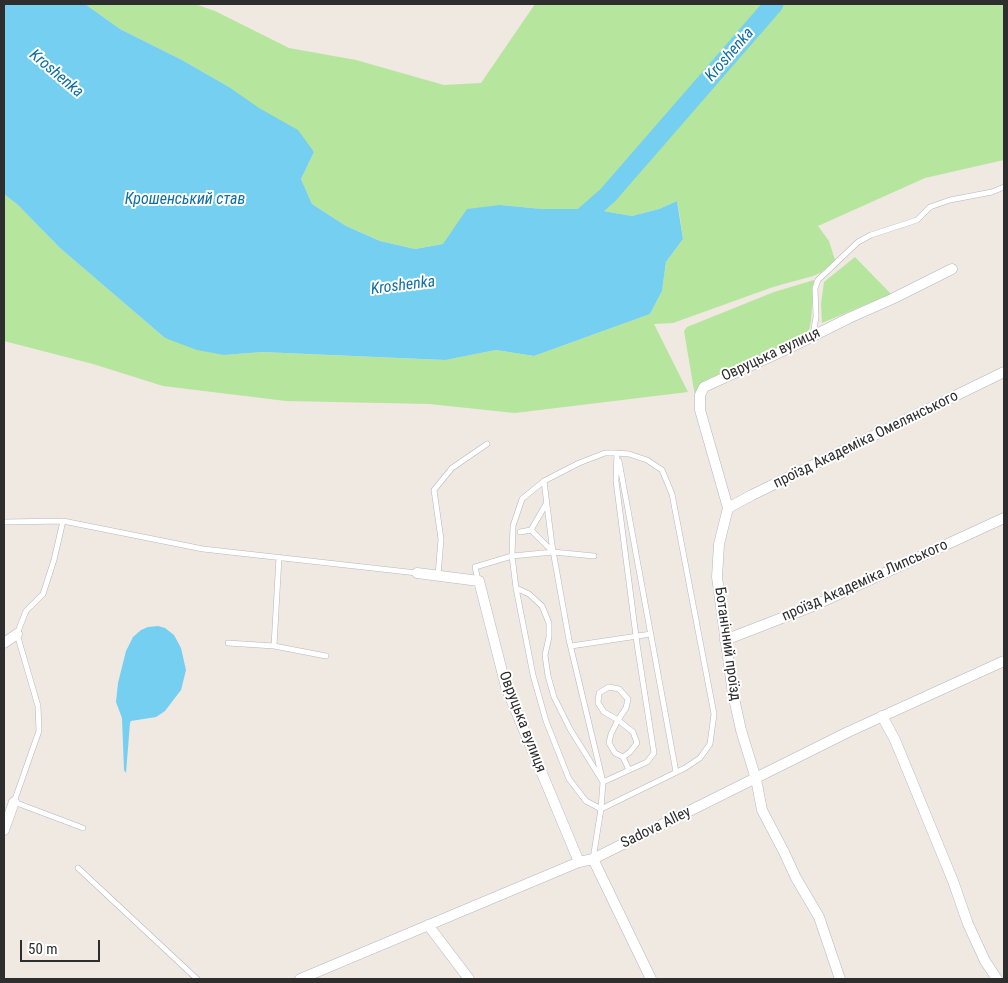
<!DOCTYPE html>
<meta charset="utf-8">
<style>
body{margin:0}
#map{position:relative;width:1008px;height:983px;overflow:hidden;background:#efe9e1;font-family:"Roboto Condensed",sans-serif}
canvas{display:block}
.frame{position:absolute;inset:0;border:5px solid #2e2e2e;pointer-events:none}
.scale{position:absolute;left:20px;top:940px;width:80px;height:22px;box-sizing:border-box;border:2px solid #2e2e2e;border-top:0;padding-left:6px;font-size:15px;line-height:18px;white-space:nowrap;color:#2e2e2e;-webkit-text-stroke:4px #fff;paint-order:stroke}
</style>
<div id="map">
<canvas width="1008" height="983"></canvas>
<div class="frame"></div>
<div class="scale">50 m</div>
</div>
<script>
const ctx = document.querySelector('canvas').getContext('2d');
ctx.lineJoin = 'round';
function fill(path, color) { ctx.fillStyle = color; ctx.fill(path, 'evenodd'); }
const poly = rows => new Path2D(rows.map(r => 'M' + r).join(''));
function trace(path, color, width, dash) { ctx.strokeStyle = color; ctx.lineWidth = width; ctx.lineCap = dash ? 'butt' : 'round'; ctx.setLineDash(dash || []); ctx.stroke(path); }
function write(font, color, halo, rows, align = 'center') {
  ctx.font = font + ' "Roboto Condensed",sans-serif'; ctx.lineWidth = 4; ctx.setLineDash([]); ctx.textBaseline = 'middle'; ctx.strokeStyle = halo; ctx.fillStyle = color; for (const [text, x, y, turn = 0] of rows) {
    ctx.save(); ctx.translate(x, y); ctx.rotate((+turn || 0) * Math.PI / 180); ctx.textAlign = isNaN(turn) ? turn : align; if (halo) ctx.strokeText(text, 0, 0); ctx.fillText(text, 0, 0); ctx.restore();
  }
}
fill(poly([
 [85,4,195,4,215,11,289,48,356,60,444,85,481,83,535,4,1004,4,1004,160,925,178,818,226,829,241,835,260,822,272,813,276,773,287,673,323,654,324,688,392,515,413,429,404,286,401,163,386,93,364,4,341,4,194,18,205,60,248,165,338,224,355,261,352,444,360,496,350,534,356,650,314,662,291,666,262,683,239,680,217,677,201,659,209,632,216,592,209,542,209,500,205,443,244,415,249,380,241,346,226,312,204,301,179,314,152,229,87,182,60,120,29],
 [855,257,891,294,822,323,821,304,824,282],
 [814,280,811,321,809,331,804,336,704,381,699,385,695,396,684,331,687,327,774,292]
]), '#b6e59e');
fill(poly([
 [4,4,85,4,120,29,182,60,229,87,259,108,298,130,314,152,301,179,312,204,346,226,380,241,415,249,443,244,467,209,500,205,542,209,592,209,632,216,659,209,677,201,683,239,666,262,662,291,650,314,534,356,496,350,445,360,262,352,224,355,197,350,165,338,60,248,18,205,4,194],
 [158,626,165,628,174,635,181,648,186,670,181,690,165,711,156,717,131,721,130,723,126,773,124,770,122,718,116,702,118,683,126,651,133,637,141,630,148,627]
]), '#75cff0');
trace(poly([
 [574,225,608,195,774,4]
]), '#75cff0', 19);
const lane = poly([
 [813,335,816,317,815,288,818,280,858,242,871,235,917,220,930,207,950,200,992,192,1004,187],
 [619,461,676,772],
 [544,481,552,545,569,640,603,782,647,762,654,753,637,644,616,481,617,453],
 [546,504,531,530,553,552],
 [63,521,54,560,43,594,26,611,17,634,38,706,39,731,14,802,83,828],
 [4,522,63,521,203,549,417,573],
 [520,532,531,530],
 [438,575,441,539,434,490,452,468,487,444],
 [478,580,475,567,512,556,553,552,594,556],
 [516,588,529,594,542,606,549,623,549,637,545,655,548,676,554,697,570,729,603,782,601,809],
 [228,643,274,646,279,557],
 [274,646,326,656],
 [571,646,651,634],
 [623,757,630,752,637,743,633,732,618,720,604,712,598,703,599,693,609,687,619,689,628,699,626,708,618,720,611,734,609,743,615,753,623,757,629,770],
 [593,859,601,809,586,801,569,779,546,721,533,675,516,588,512,556,513,526,522,499,544,481,579,463,605,453,617,453,629,454,647,460,662,470,672,494,714,714,710,744,700,758,685,768,601,809],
 [78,868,197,979]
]);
const street = poly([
 [728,508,719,544,717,577,733,694,741,730,756,779,762,810,784,852,796,878,819,917,840,979],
 [728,508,700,410,700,395,704,387,785,350,849,318,892,299,952,269],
 [728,508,752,495,1004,372],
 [417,573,479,581,506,687,579,862],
 [725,640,813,606,1004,518],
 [4,643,17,634],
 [882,716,895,740,953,881,968,924,985,961,997,979],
 [4,830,14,802],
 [593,859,651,979],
 [428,925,469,979],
 [300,979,579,862,593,859,848,732,1004,661]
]);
trace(lane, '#b4b7c1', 6);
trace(street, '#b4b7c1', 11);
trace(lane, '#fff', 5);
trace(street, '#fff', 10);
write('15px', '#2e2e2e', '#fff', [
 ["Овруцька вулиця",771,355,-25],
 ["проїзд Академіка Омелянського",866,440,-26],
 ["проїзд Академіка Липського",865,581,-24],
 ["Ботанічний проїзд",727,644,82],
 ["Овруцька вулиця",522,722,69],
 ["Sadova Alley",656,828,-26]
]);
write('italic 16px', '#0d6fa3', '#fff', [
 ["Kroshenka",730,55,-49],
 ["Kroshenka",56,74,40],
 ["Крошенський став",185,200],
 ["Kroshenka",403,286,-7]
]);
</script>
